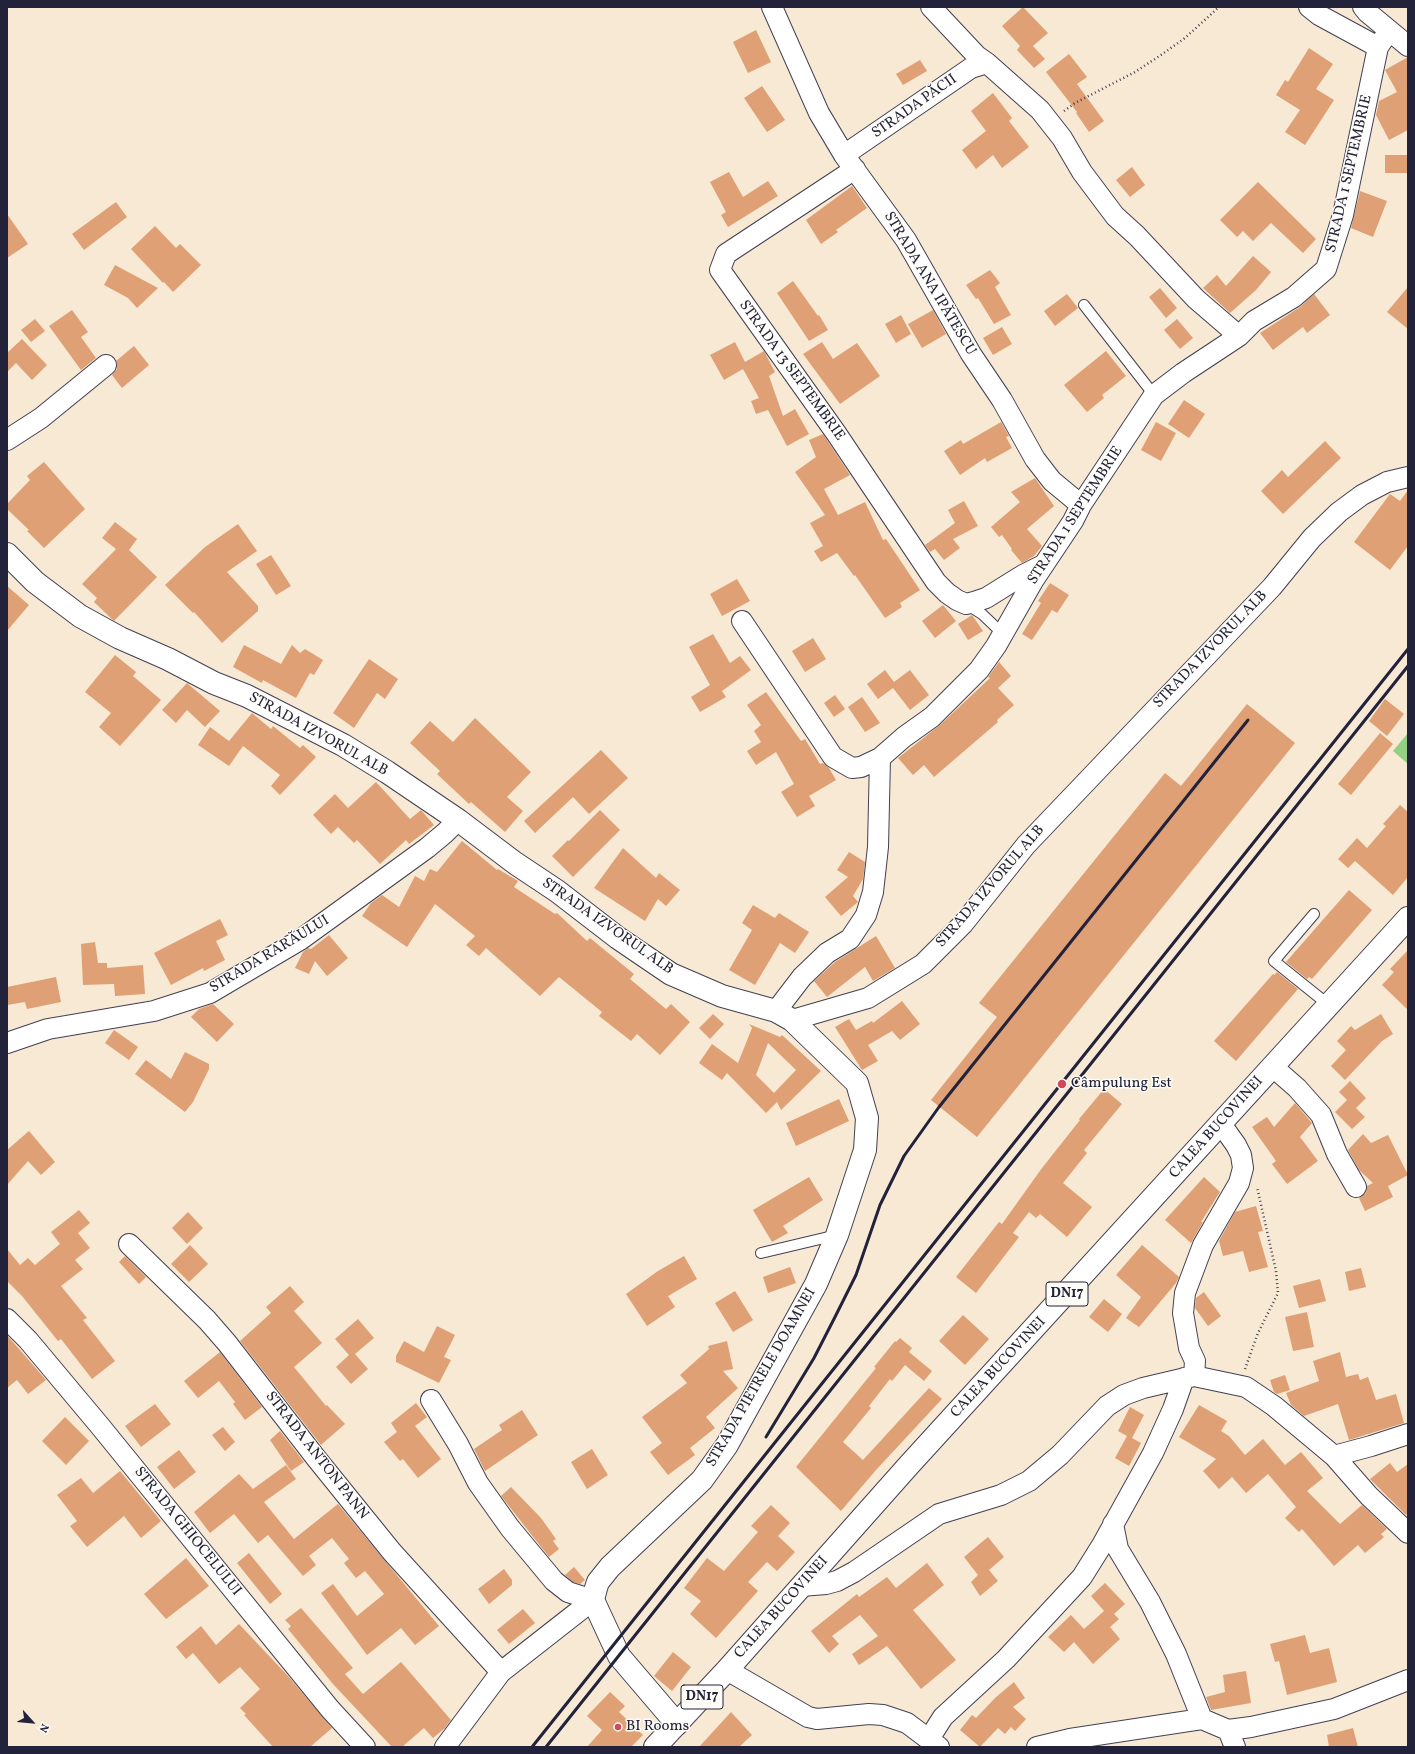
<!DOCTYPE html>
<meta charset="utf-8">
<style>
body{margin:0}
#map{position:relative;width:1415px;height:1754px;overflow:hidden;background:#f7e9d4;font-family:Vollkorn,serif}
canvas{display:block}
.frame{position:absolute;inset:0;border:8px solid #22223b;pointer-events:none}
.north{position:absolute;left:12px;top:1702px;width:40px;height:40px;-webkit-text-stroke:3px #fdfcf7;paint-order:stroke;rotate:117deg;font-size:11px;font-weight:700;line-height:16px;text-align:center;color:#22223b}
.north::after{content:'';display:block;margin:auto;width:14px;height:18px;background:#22223b;clip-path:polygon(50% 0,100% 100%,50% 72%,0 100%)}
</style>
<div id="map">
<canvas width="1415" height="1754"></canvas>
<div class="frame"></div>
<div class="north">N</div>
</div>
<script>
const ctx = document.querySelector('canvas').getContext('2d');
ctx.lineJoin = 'round';
function fill(path, color) { ctx.fillStyle = color; ctx.fill(path, 'evenodd'); }
const poly = rows => new Path2D(rows.map(r => 'M' + r).join(''));
function trace(path, color, width, dash) { ctx.strokeStyle = color; ctx.lineWidth = width; ctx.lineCap = dash ? 'butt' : 'round'; ctx.setLineDash(dash || []); ctx.stroke(path); }
function write(font, color, halo, rows, align = 'center') {
  ctx.font = font + ' Vollkorn,serif'; ctx.lineWidth = 3; ctx.setLineDash([]); ctx.textBaseline = 'middle'; ctx.strokeStyle = halo; ctx.fillStyle = color; for (const [text, x, y, turn = 0] of rows) {
    ctx.save(); ctx.translate(x, y); ctx.rotate((+turn || 0) * Math.PI / 180); ctx.textAlign = isNaN(turn) ? turn : align; if (halo) ctx.strokeText(text, 0, 0); ctx.fillText(text, 0, 0); ctx.restore();
  }
}
fill(poly([
 [1408,733,1408,764,1393,751]
]), '#94cf84');
fill(poly([
 [1023,7,1048,33,1033,46,1045,59,1034,68,1017,50,1020,46,1002,26],
 [756,30,771,62,748,73,733,42],
 [1309,48,1333,64,1316,89,1334,100,1305,145,1285,132,1300,110,1276,95,1285,80,1288,82],
 [1069,54,1087,77,1077,84,1104,121,1089,132,1076,113,1077,112,1046,72],
 [1408,57,1408,130,1389,140,1376,115,1379,101,1397,92,1385,70],
 [920,60,927,71,903,85,896,74],
 [762,86,785,120,767,132,744,98],
 [993,93,1012,118,1009,121,1029,147,1002,168,993,155,976,169,962,150,986,131,971,111],
 [1385,155,1408,155,1408,173,1385,173],
 [1132,167,1145,185,1130,197,1116,180],
 [729,172,743,197,768,181,778,196,728,227,721,215,726,212,710,182],
 [1258,182,1316,239,1303,253,1271,223,1253,241,1243,231,1237,237,1220,220],
 [852,186,867,208,836,230,838,232,821,244,806,220],
 [1360,191,1387,201,1373,237,1351,228],
 [116,202,127,217,84,250,72,234],
 [7,214,28,244,7,258],
 [155,226,176,248,180,244,201,265,173,292,164,282,163,283,131,249],
 [1253,256,1271,272,1256,290,1230,313,1203,288,1217,275,1226,286],
 [115,265,158,288,137,308,128,298,104,285],
 [990,270,1000,283,995,287,1011,315,994,324,978,298,976,299,966,285],
 [793,281,818,316,819,315,828,330,809,341,777,293],
 [1408,287,1408,329,1387,312],
 [1160,288,1177,308,1166,318,1149,297],
 [1067,294,1078,308,1055,326,1044,311],
 [1314,294,1330,315,1307,333,1303,327,1273,350,1260,333,1300,307],
 [72,310,88,332,81,337,96,358,81,370,49,326],
 [933,310,946,334,922,348,908,324],
 [901,315,911,334,896,343,885,324],
 [35,319,45,331,31,342,21,330],
 [1177,319,1193,338,1180,349,1164,330],
 [1002,327,1012,344,993,355,983,338],
 [22,339,47,365,32,380,16,363,7,372,7,353],
 [735,342,745,362,764,351,775,372,769,376,783,416,795,409,809,434,787,446,768,410,756,414,751,401,759,398,743,369,724,380,710,355],
 [822,342,833,359,857,343,880,376,840,404,803,354],
 [134,346,149,365,122,388,112,375,117,369,116,361],
 [1106,351,1126,376,1102,395,1104,398,1087,412,1064,385],
 [1184,400,1205,414,1189,438,1168,424],
 [1001,422,1009,436,1006,437,1012,448,987,462,985,458,960,475,944,451,961,440,963,444],
 [1156,422,1176,433,1161,461,1141,450],
 [823,434,850,475,824,489,838,515,865,502,883,540,886,539,920,590,900,603,902,607,885,618,855,575,854,576,837,553,821,562,814,551,823,546,810,523,825,515,795,472,816,457,809,440],
 [1325,441,1341,458,1283,514,1261,491,1282,470,1288,477],
 [44,462,85,509,44,548,27,531,29,530,7,509,7,504,30,480,27,476],
 [1035,478,1054,506,1027,529,1042,546,1034,556,1022,563,1011,550,1012,549,1002,535,999,537,991,527,1020,502,1011,492],
 [1408,490,1408,546,1390,570,1354,542,1390,494,1400,501],
 [964,501,978,526,953,539,960,548,944,560,935,549,930,552,925,545,955,523,948,510],
 [115,522,137,539,129,550,157,577,114,621,94,602,97,598,82,584,116,549,102,538],
 [238,524,257,551,227,572,258,606,258,611,222,643,194,612,193,613,165,585,205,547],
 [271,555,291,586,276,595,256,564],
 [737,579,750,601,722,616,710,594],
 [1050,583,1069,595,1057,613,1052,610,1032,640,1022,634,1041,603,1038,601],
 [7,586,29,605,7,631],
 [943,605,956,621,935,638,922,621],
 [972,615,983,631,968,640,958,624],
 [713,634,730,663,740,656,751,670,722,691,726,697,700,712,691,697,710,685,689,647],
 [813,638,826,659,805,672,792,651],
 [244,645,281,664,292,645,300,653,305,649,323,660,314,675,310,673,296,698,263,680,262,683,233,667],
 [115,655,136,672,133,676,161,700,120,746,99,727,111,713,85,692],
 [369,659,398,679,385,699,377,693,354,728,333,713],
 [999,662,1011,676,998,688,1014,705,997,720,998,722,934,777,924,765,913,775,898,758,940,725,990,678,988,677],
 [885,670,894,682,910,670,929,695,910,710,893,688,878,699,867,684],
 [187,683,220,711,205,727,187,710,176,723,162,710],
 [766,692,801,741,805,739,820,764,823,763,829,768,836,780,809,796,815,806,797,817,781,792,794,784,776,752,756,765,747,751,761,742,754,731,761,725,747,705],
 [835,695,845,709,834,717,824,703],
 [862,697,880,723,865,732,848,707],
 [1385,699,1404,714,1387,736,1369,721],
 [1247,704,1295,743,977,1137,931,1100,997,1017,979,1003,1165,773,1181,786],
 [252,713,271,729,273,726,300,748,303,745,316,757,280,795,271,786,280,775,243,746,229,766,198,745,210,727,229,741],
 [475,718,531,772,507,797,523,811,505,832,471,802,469,804,437,774,440,771,410,743,430,721,453,742],
 [1380,733,1393,744,1351,795,1338,784],
 [601,750,628,778,589,814,573,797,535,833,524,821],
 [376,782,410,819,421,810,434,825,409,844,406,840,380,864,357,840,354,843,338,827,331,834,313,815,335,794,348,808],
 [1400,805,1408,812,1408,877,1393,895,1355,861,1348,868,1338,859,1357,838,1367,848,1386,826,1383,824],
 [600,810,620,830,573,877,552,856,568,840,569,841],
 [462,841,497,870,498,869,518,881,514,887,555,914,557,913,587,941,590,938,634,974,630,979,666,1009,671,1004,690,1022,660,1055,637,1034,631,1041,599,1016,602,1012,559,977,540,996,486,948,479,956,466,945,475,936,435,904,407,947,362,916,371,903,382,895,399,907,415,876,424,881,430,869,437,872],
 [623,848,656,878,659,873,680,890,666,906,658,899,645,921,594,888],
 [849,852,865,862,863,879,853,896,858,902,841,916,825,897,848,877,837,870],
 [1349,890,1372,910,1312,979,1309,977,1307,979,1286,962],
 [753,905,775,918,779,913,809,932,795,953,780,943,755,985,729,970,752,930,742,923],
 [220,919,228,935,216,941,225,960,204,971,203,968,171,985,154,953],
 [329,935,348,958,327,976,315,961,309,974,295,968,303,952,308,948,311,949],
 [876,936,895,968,873,981,865,967,827,997,814,981,835,962],
 [95,942,98,963,107,963,107,968,143,965,145,994,115,996,114,984,83,985,81,944],
 [1408,950,1408,1010,1382,985,1394,972,1390,969],
 [1277,972,1298,989,1236,1061,1214,1041,1273,974,1274,975],
 [56,977,61,1002,27,1009,25,1002,7,1005,7,987],
 [902,1001,920,1024,900,1040,892,1031,868,1045,878,1061,862,1070,835,1027,849,1019,856,1030,872,1021,873,1023],
 [213,1004,234,1024,217,1042,191,1017,199,1009],
 [713,1014,724,1024,710,1039,699,1028],
 [1381,1014,1393,1034,1382,1041,1345,1080,1331,1066,1346,1050,1337,1041,1351,1026,1355,1030],
 [749,1024,780,1037,782,1035,821,1071,781,1110,777,1102,766,1113,727,1073,722,1080,699,1063,712,1044,738,1063,752,1028],
 [768,1043,796,1070,774,1093,756,1075],
 [114,1030,138,1047,129,1060,105,1043],
 [185,1052,209,1064,209,1069,193,1102,185,1112,135,1074,146,1060,171,1079],
 [1350,1081,1366,1098,1356,1108,1365,1117,1352,1129,1335,1112,1347,1100,1339,1092],
 [1104,1089,1122,1104,1084,1150,1087,1153,1063,1183,1092,1207,1067,1237,1040,1214,1036,1218,1029,1212,1013,1233,1019,1237,976,1293,956,1277,999,1222,1002,1224,1042,1168,1080,1120,1079,1119],
 [839,1099,849,1121,796,1146,786,1123],
 [1295,1103,1312,1123,1300,1137,1318,1161,1287,1184,1272,1164,1276,1161,1252,1127,1267,1117,1274,1127],
 [29,1131,55,1162,41,1175,28,1161,7,1185,7,1150],
 [1363,1134,1371,1143,1388,1135,1408,1175,1388,1186,1393,1197,1365,1211,1359,1198,1366,1193,1367,1186,1373,1183,1359,1170,1348,1150],
 [809,1177,823,1200,783,1226,788,1233,772,1242,753,1210],
 [1204,1177,1220,1192,1201,1222,1203,1222,1191,1243,1165,1220],
 [1256,1206,1263,1231,1258,1232,1268,1267,1249,1272,1243,1251,1223,1256,1219,1241,1235,1212],
 [79,1210,90,1223,78,1233,90,1248,75,1260,83,1269,61,1286,87,1318,83,1320,115,1361,92,1379,61,1339,58,1341,22,1296,7,1281,7,1249,20,1265,28,1258,35,1265,60,1244,51,1232],
 [188,1212,203,1228,187,1244,172,1228],
 [190,1245,208,1264,189,1282,171,1264],
 [1142,1245,1179,1277,1176,1283,1139,1327,1126,1318,1141,1297,1116,1275],
 [125,1256,146,1277,139,1284,119,1262],
 [684,1256,697,1279,668,1296,675,1307,647,1326,626,1294,658,1271],
 [790,1267,796,1283,768,1293,763,1277],
 [1361,1268,1366,1287,1349,1291,1345,1272],
 [1320,1279,1326,1301,1299,1308,1293,1286],
 [290,1286,304,1302,294,1311,322,1343,294,1367,326,1406,327,1405,345,1424,321,1445,240,1341,271,1313,266,1307],
 [735,1291,753,1320,733,1332,715,1303],
 [1204,1292,1221,1316,1208,1326,1195,1308,1196,1298],
 [1104,1299,1122,1314,1108,1332,1089,1317],
 [1307,1312,1314,1347,1293,1351,1285,1317],
 [963,1315,989,1339,965,1365,939,1341],
 [358,1319,374,1338,355,1354,368,1369,351,1384,336,1367,349,1355,335,1339],
 [437,1326,455,1335,444,1357,451,1360,439,1383,396,1362,396,1356,404,1341,424,1352],
 [7,1335,46,1380,28,1394,17,1380,7,1388],
 [900,1338,912,1348,909,1352,932,1371,924,1381,905,1365,892,1381,890,1379,869,1406,871,1408,843,1442,863,1460,929,1388,942,1399,876,1470,841,1511,796,1467,876,1368,874,1367,895,1341,896,1342],
 [727,1341,733,1369,723,1371,738,1388,706,1417,715,1428,690,1448,695,1455,668,1475,650,1452,662,1443,642,1417,687,1383,680,1375,709,1349,708,1346],
 [220,1352,262,1407,245,1420,233,1404,235,1402,219,1381,198,1398,184,1381],
 [1340,1352,1346,1377,1358,1374,1360,1380,1368,1377,1376,1400,1396,1394,1404,1423,1349,1440,1338,1404,1304,1416,1291,1405,1286,1393,1319,1381,1313,1361],
 [1285,1375,1290,1390,1277,1394,1274,1392,1270,1380],
 [416,1403,427,1417,415,1426,441,1459,418,1478,403,1459,400,1461,384,1442,397,1432,391,1423],
 [155,1404,171,1424,141,1447,125,1426],
 [1199,1405,1227,1421,1221,1431,1229,1436,1245,1455,1263,1439,1285,1465,1301,1452,1323,1478,1307,1491,1340,1524,1362,1505,1387,1529,1381,1534,1384,1537,1365,1553,1358,1545,1334,1566,1302,1529,1299,1532,1285,1518,1296,1507,1268,1474,1246,1493,1232,1477,1219,1489,1203,1471,1216,1459,1179,1437],
 [1130,1407,1144,1415,1132,1438,1141,1443,1129,1466,1115,1458,1127,1436,1118,1431],
 [522,1410,538,1435,485,1471,474,1449,502,1430,499,1425],
 [65,1417,89,1441,66,1465,42,1441],
 [223,1427,235,1442,225,1451,212,1435],
 [280,1431,304,1462,291,1471,270,1440],
 [592,1449,608,1475,587,1489,571,1462],
 [179,1450,196,1472,174,1489,157,1467],
 [1390,1463,1397,1472,1408,1464,1408,1513,1406,1515,1370,1479],
 [286,1465,296,1479,264,1502,294,1539,338,1504,439,1626,415,1645,401,1628,367,1655,321,1593,333,1584,357,1616,384,1594,365,1571,356,1578,344,1563,349,1559,332,1538,309,1556,316,1565,303,1576,268,1535,258,1543,234,1514,210,1533,194,1512,239,1474,253,1489],
 [120,1471,161,1521,141,1538,124,1516,87,1547,70,1526,77,1521,57,1495,81,1478,93,1493],
 [511,1487,541,1518,556,1539,553,1541,559,1549,549,1557,501,1496],
 [771,1505,790,1523,778,1536,795,1552,777,1571,767,1562,748,1582,758,1591,716,1638,690,1614,701,1601,684,1588,707,1558,724,1571,758,1532,751,1526],
 [988,1537,1004,1557,989,1570,998,1581,980,1596,971,1582,978,1575,964,1557],
 [249,1553,282,1594,270,1604,237,1563],
 [186,1558,209,1586,166,1619,144,1594],
 [927,1563,944,1585,913,1610,956,1660,921,1689,887,1646,859,1665,852,1654,878,1636,860,1615,832,1636,839,1644,829,1653,811,1631,857,1594,859,1597,887,1577,896,1588],
 [574,1567,585,1580,580,1584,573,1582,565,1575],
 [504,1569,512,1580,512,1585,489,1604,478,1589],
 [1105,1583,1125,1604,1114,1614,1119,1619,1110,1627,1120,1639,1093,1664,1074,1642,1064,1652,1048,1637,1071,1615,1084,1629,1104,1611,1091,1596],
 [301,1608,353,1668,345,1674,363,1694,401,1662,451,1720,445,1728,433,1738,424,1728,402,1747,392,1747,333,1684,288,1629,291,1626,285,1620],
 [523,1609,535,1623,509,1644,497,1630],
 [239,1624,288,1676,332,1728,310,1747,273,1747,244,1715,246,1714,240,1708,260,1689,240,1667,219,1684,193,1653,186,1659,176,1647,201,1626,216,1645],
 [1305,1635,1310,1653,1329,1648,1337,1682,1287,1695,1279,1661,1275,1662,1270,1644],
 [673,1652,691,1667,672,1691,654,1676],
 [1246,1671,1251,1703,1211,1710,1206,1697,1225,1692,1223,1675],
 [1014,1682,1025,1698,1013,1707,1026,1719,1015,1731,1011,1727,1005,1734,998,1728,980,1747,960,1730,972,1715,976,1718,995,1698],
 [610,1692,625,1706,619,1712,643,1735,631,1747,587,1747,602,1730,587,1716],
 [731,1712,752,1735,739,1747,699,1747],
 [1353,1728,1358,1747,1329,1747,1327,1735]
]), '#dfa075');
const lane = poly([
 [1084,305,1154,395],
 [966,604,982,614,1003,634],
 [1314,914,1274,961,1330,1006],
 [761,1253,837,1235]
]);
const street = poly([
 [772,7,819,113,844,155,906,240,971,354,1002,400,1035,459,1052,481,1081,505],
 [931,7,977,56,987,63,1040,110,1062,138,1082,172,1115,216,1137,236,1196,299,1239,336],
 [1309,7,1319,15,1378,47],
 [1363,7,1367,12,1408,46],
 [844,155,971,68,987,63],
 [855,169,726,254,720,270,836,433,936,582,947,593,957,600,966,604,974,602,986,598,1023,575,1043,565],
 [7,440,41,418,106,365],
 [742,621,833,757,852,768,861,767,880,758],
 [776,1011,802,977,827,953,850,939,866,915,873,892,878,847,880,758,904,737,932,717,979,670,996,646,1033,581,1073,521,1081,505,1154,395,1183,373,1239,336,1254,321,1294,297,1326,269,1343,215,1378,47,1389,31],
 [792,1020,868,998,923,964,963,924,1026,845,1272,587,1312,538,1339,512,1362,495,1387,482,1408,477],
 [7,1043,48,1029,154,1011,210,993,300,940,427,848,445,833,458,820],
 [1273,1067,1297,1088,1321,1115,1337,1154,1356,1187],
 [129,1244,207,1320,227,1343,316,1458,392,1552,501,1672],
 [7,1319,28,1340,100,1426,330,1709,365,1747],
 [1194,1376,1195,1361,1189,1348,1183,1313,1185,1293,1203,1245,1239,1183,1243,1168,1241,1155,1236,1145,1221,1124],
 [431,1400,458,1444,478,1483,510,1528,554,1581,568,1592,593,1600],
 [1334,1456,1371,1446,1408,1434],
 [1113,1524,1118,1549,1150,1602,1176,1654,1202,1719],
 [801,1586,826,1584,837,1581,854,1572,939,1514,1001,1495,1029,1481,1060,1455,1107,1406,1124,1395,1143,1388,1194,1376,1246,1387,1274,1406,1334,1456,1369,1496,1408,1533],
 [727,1670,808,1717,817,1719,869,1714,883,1715,907,1723,939,1747],
 [1228,1730,1235,1747],
 [929,1739,943,1717,1006,1659,1082,1577,1102,1545,1153,1453,1173,1409,1184,1378],
 [445,1747,501,1672,593,1600],
 [1037,1747,1070,1739,1202,1719,1228,1730,1251,1727,1334,1709,1408,1680]
]);
const secondary = poly([
 [7,554,35,582,80,616,120,638,168,659,214,683,247,696,343,745,387,772,458,820,515,863,557,891,618,938,671,974,722,996,776,1011,792,1020,857,1083,867,1118,865,1150,837,1235,816,1284,727,1445,702,1480,610,1567,598,1582,596,1588,593,1600,619,1656,677,1724]
]);
const highway = poly([
 [655,1747,727,1670,909,1465,1408,918]
]);
trace(lane, '#424052', 12);
trace(street, '#424052', 22);
trace(secondary, '#424052', 24);
trace(highway, '#424052', 24);
trace(poly([
 [1064,111,1075,103,1135,72,1161,55,1185,38,1219,7],
 [1245,1369,1258,1333,1278,1293,1276,1271,1257,1187]
]), '#424052', 2.5, [1, 3]);
trace(lane, '#fff', 10);
trace(street, '#fff', 20);
trace(secondary, '#fff', 22);
trace(highway, '#fff', 22);
trace(poly([
 [766,1437,814,1358,835,1317,856,1275,880,1205,904,1156,939,1107,1248,720],
 [532,1747,1408,649],
 [546,1747,1408,666]
]), '#22223b', 3);
for (const [x, y, r, color] of [
 [1062,1084,5,"#d1495b"],
 [618,1727,4,"#d1495b"]
]) { const dot = new Path2D(); dot.arc(x, y, r, 0, 2 * Math.PI); ctx.fillStyle = color; ctx.fill(dot); trace(dot, '#fdfcf7', 1.5); }
for (const [x, y, w] of [
 [1067,1294,42],
 [702,1697,42]
]) { const box = new Path2D(); box.roundRect(x - w / 2, y - 12, w, 24, 3); ctx.fillStyle = '#fdfcf7'; ctx.fill(box); trace(box, '#22223b', 1); }
write('bold 14px', '#22223b', null, [
 ["DN17",1067,1294],
 ["DN17",702,1697]
]);
write('15px', '#22223b', '#fdfcf7', [
 ["STRADA PĂCII",915,107,-35],
 ["STRADA 1 SEPTEMBRIE",1350,174,-77],
 ["STRADA ANA IPĂTESCU",929,284,59],
 ["STRADA 13 SEPTEMBRIE",791,371,54],
 ["STRADA 1 SEPTEMBRIE",1076,516,-57],
 ["STRADA IZVORUL ALB",1211,650,-46],
 ["STRADA IZVORUL ALB",318,735,29],
 ["STRADA IZVORUL ALB",991,887,-49],
 ["STRADA IZVORUL ALB",607,927,35],
 ["STRADA RARĂULUI",270,955,-31],
 ["CALEA BUCOVINEI",1217,1128,-48],
 ["CALEA BUCOVINEI",999,1368,-47],
 ["STRADA PIETRELE DOAMNEI",762,1378,-60],
 ["STRADA ANTON PANN",316,1456,52],
 ["STRADA GHIOCELULUI",187,1532,51],
 ["CALEA BUCOVINEI",782,1608,-48]
]);
write('15px', '#22223b', '#fdfcf7', [
 ["Câmpulung Est",1071,1084],
 ["BI Rooms",626,1727]
], 'left');
</script>
